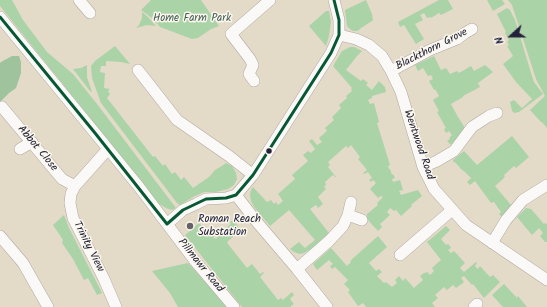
<!DOCTYPE html>
<style>
body{margin:0}
#map{position:relative;width:547px;height:307px;overflow:hidden;background:#e3dac8;font-family:Kalam,sans-serif}
canvas{display:block}
.north{position:absolute;left:491px;top:16px;width:40px;height:40px;-webkit-text-stroke:3px #fbf7ec;paint-order:stroke;rotate:249deg;font-size:11px;font-weight:700;line-height:16px;text-align:center;color:#22223b}
.north::after{content:'';display:block;margin:auto;width:14px;height:18px;background:#22223b;clip-path:polygon(50% 0,100% 100%,50% 72%,0 100%)}
</style>
<div id="map">
<canvas width="547" height="307"></canvas>
<div class="north">N</div>
</div>
<script>
const ctx = document.querySelector('canvas').getContext('2d');
ctx.lineJoin = 'round';
function fill(path, color) { ctx.fillStyle = color; ctx.fill(path, 'evenodd'); }
const poly = rows => new Path2D(rows.map(r => 'M' + r).join(''));
function trace(path, color, width, dash) { ctx.strokeStyle = color; ctx.lineWidth = width; ctx.lineCap = dash ? 'butt' : 'round'; ctx.setLineDash(dash || []); ctx.stroke(path); }
function write(font, color, halo, rows, align = 'center') {
  ctx.font = font + ' Kalam,sans-serif'; ctx.lineWidth = 3; ctx.setLineDash([]); ctx.textBaseline = 'middle'; ctx.strokeStyle = halo; ctx.fillStyle = color; for (const [text, x, y, turn = 0] of rows) {
    ctx.save(); ctx.translate(x, y); ctx.rotate((+turn || 0) * Math.PI / 180); ctx.textAlign = isNaN(turn) ? turn : align; if (halo) ctx.strokeText(text, 0, 0); ctx.fillText(text, 0, 0); ctx.restore();
  }
}
fill(poly([
 [0,0,12,0,23,20,47,52,73,74,97,104,176,208,172,210,168,209,159,204,0,6],
 [151,0,201,0,219,26,211,29,198,38,192,39,160,27,152,18,141,10],
 [366,0,372,14,373,20,372,21,361,28,359,30,357,31,353,31,350,29,347,26,345,10],
 [439,0,448,0,453,9,441,15,439,13,431,18,430,17,427,18,424,13,420,15,423,20,415,24,424,39,416,44,404,25,400,27,398,22],
 [487,0,502,0,505,4,493,11],
 [508,0,547,0,547,128,542,122,541,122,530,110,545,96,536,79,512,5],
 [507,8,510,10,515,20,532,76,534,82,543,94,519,112,514,113,512,111,510,102,514,100,522,108,532,99,516,82,503,64,513,56,507,46,509,45,507,42,509,40,505,33,506,32,497,14],
 [326,11,329,11,331,22,329,36,327,43,326,46,309,26],
 [142,12,148,17,156,26,147,25,136,28,139,25,142,18],
 [115,46,130,64,121,62,106,61,106,66,101,66,100,72,105,73,104,88,110,89,108,91,110,94,107,98,153,157,155,156,163,166,165,164,172,174,175,172,181,180,184,177,193,188,209,177,215,170,222,166,226,163,232,166,236,173,237,179,234,185,228,189,216,192,204,192,193,197,180,205,177,203,101,103,97,92,92,78,91,66,95,61],
 [350,47,354,47,362,51,357,56,346,70,361,81,363,79,368,83,366,85,372,90,379,81,385,87,386,92,372,96,372,98,368,100,370,104,374,103,379,122,377,123,390,165,388,166,389,169,390,169,392,175,393,174,395,178,392,179,393,182,400,180,403,190,399,191,401,195,418,190,422,196,411,205,412,207,411,207,401,216,396,210,394,211,390,208,387,212,390,215,389,216,380,224,382,227,378,231,367,219,367,214,378,205,377,203,383,197,381,196,378,198,370,189,376,183,373,180,371,182,369,180,372,178,368,172,364,174,363,173,367,170,358,159,360,157,351,145,348,148,346,146,328,162,330,165,328,167,336,177,335,177,333,175,325,182,326,185,324,187,326,189,318,197,323,204,318,208,316,205,310,209,329,233,311,249,304,253,300,254,294,252,290,249,299,242,305,248,315,240,289,210,270,226,254,207,251,201,250,195,251,190,253,187,267,202,271,200,274,204,276,202,278,205,283,201,278,194,295,179,292,175,308,161,303,155,308,151,311,153,315,149,309,141,312,139,317,145,322,142,319,138,327,131,325,128,334,120,332,117,341,108,339,105,347,98,346,96,352,91,351,89,352,88,333,66,342,51],
 [434,56,441,70,446,68,450,74,457,71,459,73,471,66,474,71,485,65,493,72,478,83,480,87,463,96,463,97,451,104,458,117,465,128,451,145,447,141,450,139,449,138,452,135,449,131,446,133,444,129,446,128,437,112,439,111,433,100,439,96,435,89,434,90,429,81,433,79,431,75,428,76,423,68,418,71,415,65],
 [87,65,87,77,92,92,90,91,73,69,81,68],
 [512,136,529,157,516,168,514,166,504,175,505,176,503,179,495,186,511,205,502,217,499,214,501,212,494,202,491,203,475,181,470,185,467,182,471,178,465,172,461,169,455,162,454,163,453,160,464,151,477,165],
 [526,208,531,209,544,224,545,223,547,224,547,242,545,242,540,236,543,233,539,228,532,235,517,217],
 [64,215,69,228,102,293,97,295,88,278,84,280,73,259,62,243,63,240,53,225],
 [233,220,241,230,227,242,228,244,247,268,252,264,260,274,263,272,264,273,260,277,278,300,281,298,283,300,292,292,294,295,290,299,294,304,291,306,291,307,242,307,185,235,199,223,205,230,207,228,215,239,220,235,223,237,228,233,227,230,226,228,231,224,230,222],
 [446,226,450,230,441,239,446,245,448,244,450,246,451,248,448,250,451,253,454,251,465,263,460,268,464,272,476,262,477,263,475,266,478,269,480,266,490,277,493,275,500,282,484,298,473,284,472,285,464,276,461,278,464,282,456,288,453,285,447,290,444,287,435,295,438,298,432,303,435,307,366,307,363,303,358,306,348,292,350,290,344,284,348,280,335,267,332,269,330,266,333,264,329,260,317,270,313,264,331,248,347,266,351,262,350,261,378,236,387,247,369,263,376,271,379,269,382,272,377,276,384,283,386,282,392,287,397,283,395,280,399,276,403,281,405,278,414,288,423,280,420,276,424,273,425,273,427,272,430,275,434,271,432,268,441,260,427,242],
 [188,263,228,307,178,307,170,293,152,271],
 [504,284,517,298,518,296,527,307,503,307,492,295]
]), '#abd3a8');
fill(poly([
 [12,56,19,56,21,62,21,73,16,88,9,93,0,102,0,63,1,62]
]), '#9ec39d');
const minor = poly([
 [79,0,90,13],
 [0,17,95,133,139,187,195,261,234,307],
 [339,35,356,39,369,45,382,56,391,71,401,92,423,167,434,189,466,225,547,280],
 [138,70,177,120,229,156,253,175],
 [391,71,430,50,457,39,465,33,472,29],
 [254,81,249,74,253,65,250,59,231,34,270,0],
 [0,108,2,107,62,179,75,186],
 [20,149,32,142],
 [108,149,75,186,71,194,70,203,73,218,104,279,116,307],
 [423,167,437,161,454,151,472,127,489,116,497,113],
 [236,195,256,221,297,269,327,307],
 [348,215,362,220],
 [167,224,183,210,196,204,206,199,226,198,236,195,253,175,331,53,339,35,339,20,334,0],
 [0,236,23,263,48,307],
 [492,243,506,220,523,200,547,185],
 [400,255,452,210],
 [297,269,329,241,343,226,348,215,351,202],
 [474,307,477,304]
]);
trace(minor, '#afa9a0', 12);
trace(minor, '#fbf9f7', 11);
trace(poly([
 [0,17,95,133,167,224,183,210,206,199,226,198,236,195,253,175,331,53,339,35,339,20,334,0]
]), '#065834', 3);
for (const [x, y, r, color] of [
 [269,151,3.5,"#22223b"],
 [190,226,4,"#66626c"]
]) { const dot = new Path2D(); dot.arc(x, y, r, 0, 2 * Math.PI); ctx.fillStyle = color; ctx.fill(dot); trace(dot, '#fbf7ec', 1.5); }
write('11px', '#425e58', '#fbf7ec', [
 ["Home Farm Park",192,19]
]);
write('11px', '#22223b', '#fbf7ec', [
 ["Blackthorn Grove",432,50,-27],
 ["Wentwood Road",418,145,71],
 ["Abbot Close",37,149,50],
 ["Trinity View",88,247,63],
 ["Pillmawr Road",200,266,51]
]);
write('11px', '#22223b', '#fbf7ec', [
 ["Roman Reach",198,220],
 ["Substation",198,233]
], 'left');
</script>
